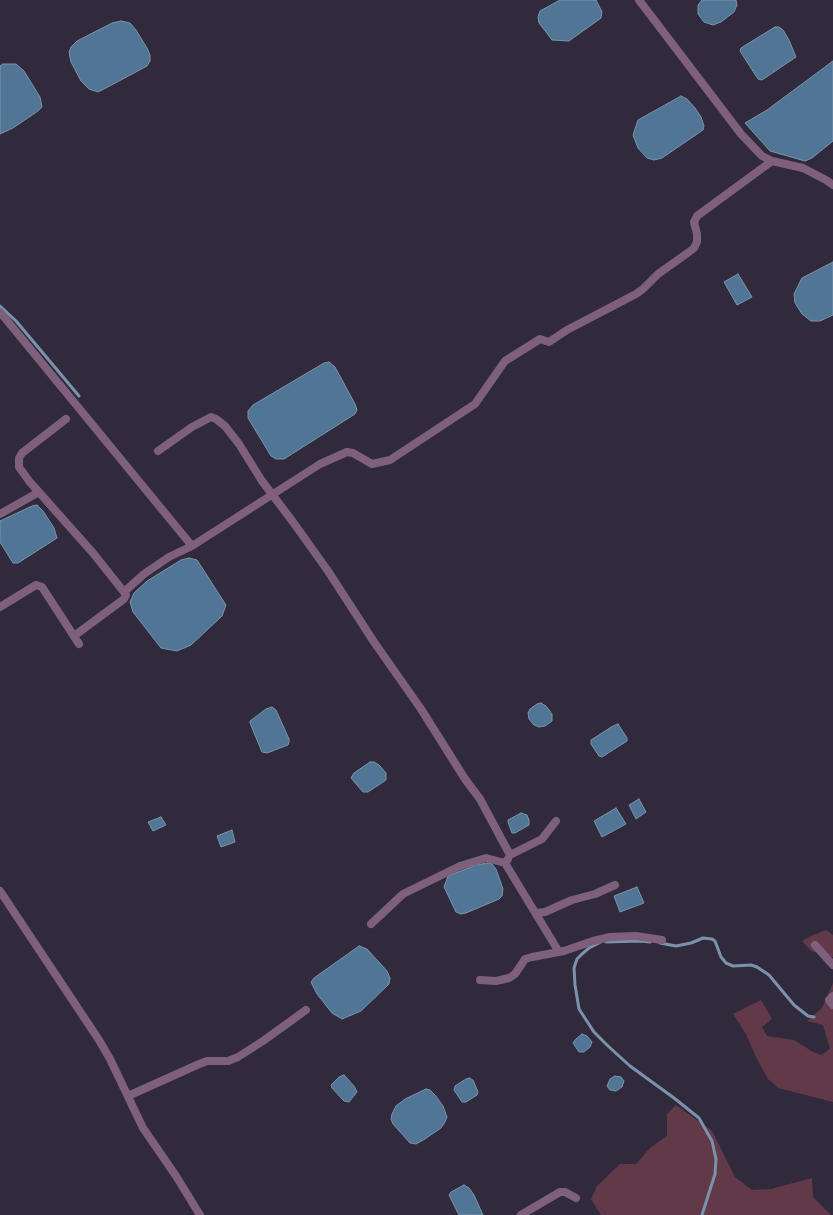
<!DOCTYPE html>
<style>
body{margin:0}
canvas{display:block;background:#312a3d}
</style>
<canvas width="833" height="1215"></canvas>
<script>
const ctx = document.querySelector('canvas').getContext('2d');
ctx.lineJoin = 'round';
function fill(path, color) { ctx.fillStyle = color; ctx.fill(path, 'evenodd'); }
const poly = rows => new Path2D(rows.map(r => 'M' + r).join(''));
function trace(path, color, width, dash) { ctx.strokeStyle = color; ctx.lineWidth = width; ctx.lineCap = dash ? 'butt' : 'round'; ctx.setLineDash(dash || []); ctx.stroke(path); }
fill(poly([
 [826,930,833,935,833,957,811,951,802,941,813,935],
 [833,983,833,1102,778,1088,768,1079,756,1057,746,1034,733,1014,761,1000,772,1019,762,1027,767,1036,794,1040,813,1052,821,1055,830,1049,823,1025,807,1021,822,1008],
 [676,1105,712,1131,735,1177,752,1190,771,1189,812,1178,813,1197,831,1215,601,1215,591,1199,597,1186,620,1164,636,1164,650,1148,667,1136,667,1114]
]), '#623948');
const water = poly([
 [560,0,596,0,602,12,601,18,569,41,552,40,539,23,538,17,540,11,560,0],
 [702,0,736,0,737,5,734,12,721,22,713,25,704,22,698,14,698,5,702,0],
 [121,21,130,23,136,30,147,48,150,55,150,61,147,66,106,88,98,92,89,89,81,81,71,62,69,52,71,47,77,41,112,23,121,21],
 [775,27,779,27,783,30,789,40,796,57,762,80,758,79,740,51,741,48,775,27],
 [833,61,833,141,812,158,805,161,770,151,745,123,767,110,833,61],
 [3,64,16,64,24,71,40,97,42,107,38,111,13,128,0,134,0,66,3,64],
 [681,96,687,99,695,108,701,117,704,126,703,130,662,158,654,160,647,158,638,148,633,135,638,120,681,96],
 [833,262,833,315,820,321,811,321,802,314,795,303,794,294,802,278,833,262],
 [738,274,752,297,737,305,724,282,738,274],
 [329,362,335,367,355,404,357,410,355,414,284,459,276,459,271,456,248,418,248,411,253,405,324,363,329,362],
 [37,505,43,511,54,528,57,538,18,563,13,563,0,542,0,521,32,506,37,505],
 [189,558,197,560,226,605,222,616,191,645,177,651,161,648,133,612,130,602,134,593,147,581,181,560,189,558],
 [541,703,546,706,552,714,552,721,545,726,539,727,534,725,529,719,528,713,530,709,537,704,541,703],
 [272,707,276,710,289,739,289,742,288,745,267,753,262,752,250,723,250,721,266,709,272,707],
 [618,724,627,738,627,741,602,757,599,756,591,744,591,740,613,726,618,724],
 [370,762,374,762,379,765,386,773,386,780,368,792,363,792,351,778,354,773,370,762],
 [639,799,646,812,636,819,629,805,639,799],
 [616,808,626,824,602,837,594,821,616,808],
 [521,813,527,815,529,820,529,825,515,833,512,833,508,822,508,820,521,813],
 [161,817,166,825,153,831,148,822,161,817],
 [232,830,235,842,221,847,217,836,232,830],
 [488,863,492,864,496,869,503,889,502,896,499,899,466,913,461,914,456,912,444,887,448,876,476,865,488,863],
 [637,887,644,903,620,912,614,896,637,887],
 [359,946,367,949,387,971,390,978,389,984,361,1011,342,1019,332,1013,317,994,311,982,314,978,359,946],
 [582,1034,587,1036,592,1042,590,1047,584,1052,579,1052,573,1043,576,1039,582,1034],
 [344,1075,354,1086,357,1092,349,1102,344,1101,332,1088,331,1085,339,1077,344,1075],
 [615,1076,621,1077,624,1081,622,1087,616,1091,610,1090,607,1086,610,1079,615,1076],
 [469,1078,473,1080,478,1092,477,1095,466,1102,462,1102,454,1090,455,1086,466,1079,469,1078],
 [426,1089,430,1090,435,1095,443,1106,447,1117,445,1122,441,1128,425,1139,416,1144,410,1143,393,1124,391,1119,392,1114,396,1106,405,1099,426,1089],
 [464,1185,469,1188,474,1195,483,1215,459,1215,449,1195,451,1192,464,1185]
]);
fill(water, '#517695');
trace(water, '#7a93ac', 1);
trace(poly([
 [0,306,16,321,79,396],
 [606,942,640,941,650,942],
 [599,943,589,948,582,954,577,959,574,968,575,985,579,1009,594,1032,608,1046,630,1066,674,1098,699,1118,712,1141,716,1159,715,1174,702,1215],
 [660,943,676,946,691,943,703,938,712,939,715,941,721,957,726,963,733,966,751,965,757,967,769,975,794,1005,808,1016,814,1017]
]), '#7a93ac', 3);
trace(poly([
 [639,0,741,134,762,156,772,161,803,168,826,180,833,185],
 [0,312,192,546],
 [66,419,22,453,19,458,19,467,29,481,93,553,124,592],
 [158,451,192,427,211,417,216,419,225,426,239,444,262,481,293,522,328,571,374,642,421,709,465,779,480,799,510,855,542,839,556,821],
 [0,514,39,492],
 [0,607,36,585,42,587,79,644],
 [74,636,124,599,126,595,124,592,144,574,169,557,192,546,320,464,347,452,353,453,372,464,390,460,475,404,505,361,540,339,549,342,567,330,636,294,643,289,658,274,689,252,694,248,697,242,697,234,694,222,697,216,772,161],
 [508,859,505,863,559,952],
 [0,891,99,1040,110,1059,143,1128,176,1176,200,1215],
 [536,913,545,912,572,900,595,894,615,885],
 [371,924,403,894,460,866,486,858,505,863],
 [815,945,833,965],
 [480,980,496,981,509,978,515,974,525,959,532,957,564,951,593,941,610,937,636,936,662,940],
 [833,996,829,1000,833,1005],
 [128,1096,197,1065,207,1061,228,1061,238,1057,263,1041,306,1010],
 [521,1215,560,1192,565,1192,576,1198]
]), '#7e607c', 8);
</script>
